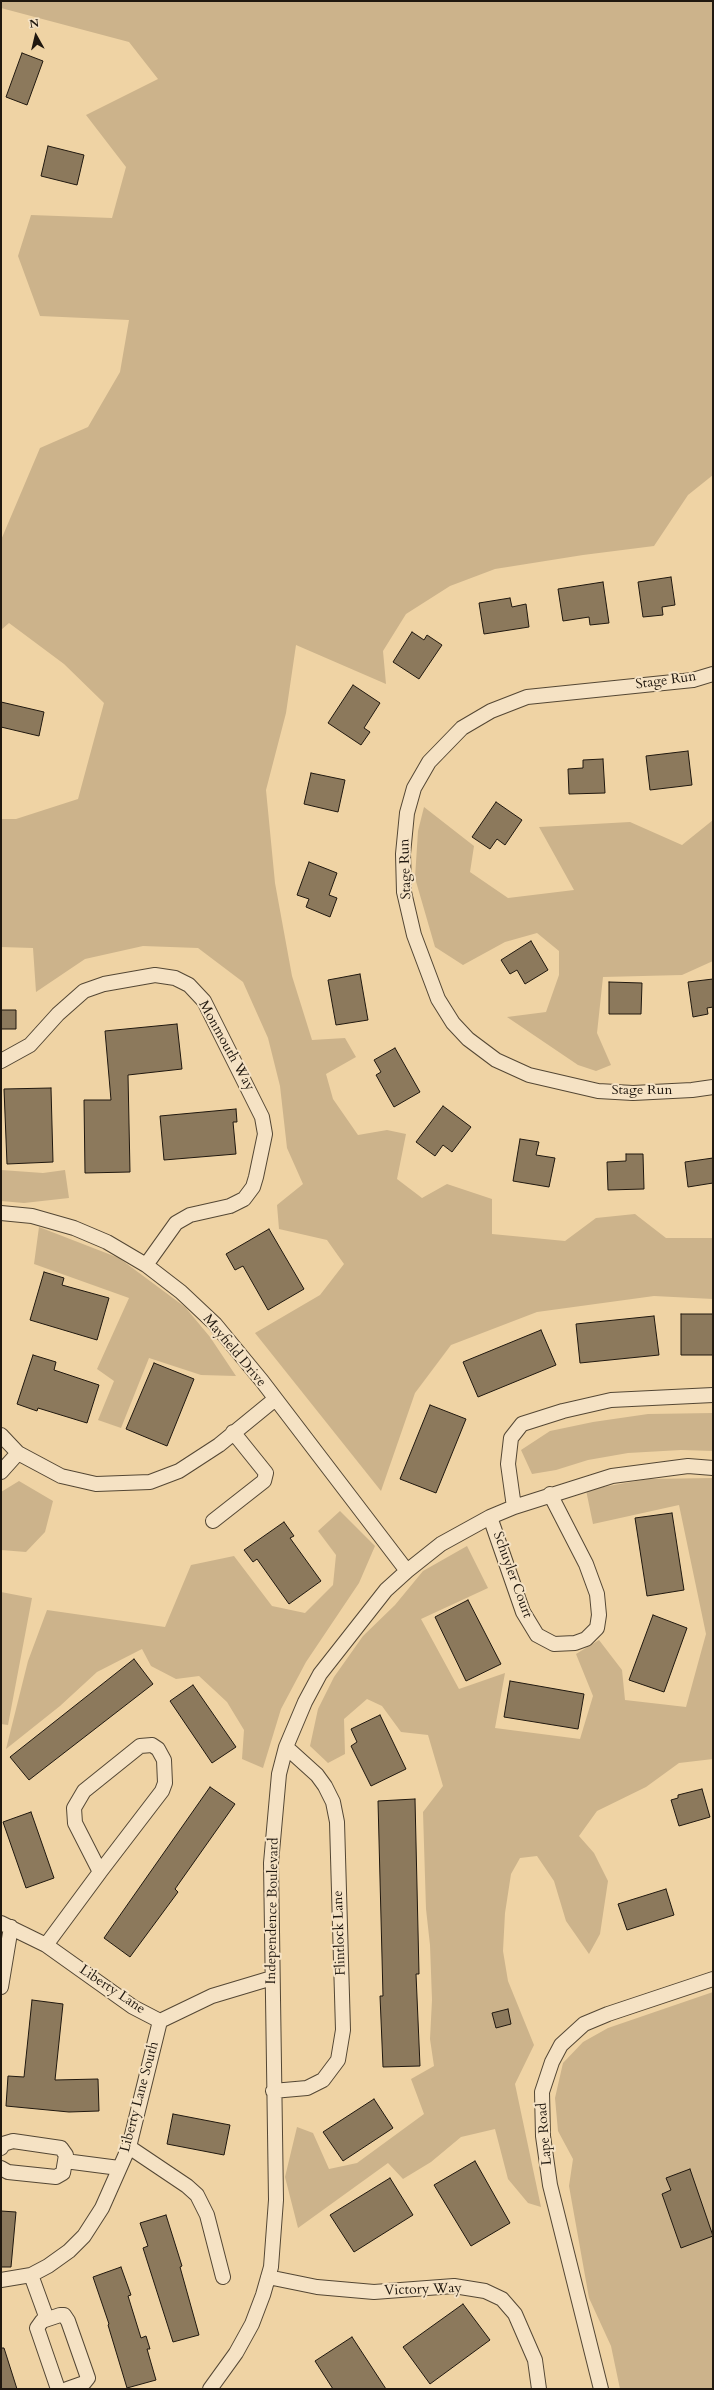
<!DOCTYPE html>
<style>
body{margin:0}
#map{position:relative;width:714px;height:2390px;overflow:hidden;background:#efd3a4;font-family:Cardo,serif}
canvas{display:block}
.frame{position:absolute;inset:0;border:2px solid #20180f;pointer-events:none}
.north{position:absolute;left:16px;top:16px;width:40px;height:40px;-webkit-text-stroke:3px #f5e2c4;paint-order:stroke;rotate:352deg;font-size:11px;font-weight:700;line-height:16px;text-align:center;color:#20180f}
.north::after{content:'';display:block;margin:auto;width:14px;height:18px;background:#20180f;clip-path:polygon(50% 0,100% 100%,50% 72%,0 100%)}
</style>
<div id="map">
<canvas width="714" height="2390"></canvas>
<div class="frame"></div>
<div class="north">N</div>
</div>
<script>
const ctx = document.querySelector('canvas').getContext('2d');
ctx.lineJoin = 'round';
function fill(path, color) { ctx.fillStyle = color; ctx.fill(path, 'evenodd'); }
const poly = rows => new Path2D(rows.map(r => 'M' + r).join(''));
function trace(path, color, width, dash) { ctx.strokeStyle = color; ctx.lineWidth = width; ctx.lineCap = dash ? 'butt' : 'round'; ctx.setLineDash(dash || []); ctx.stroke(path); }
function write(font, color, halo, rows, align = 'center') {
  ctx.font = font + ' Cardo,serif'; ctx.lineWidth = 4; ctx.setLineDash([]); ctx.textBaseline = 'middle'; ctx.strokeStyle = halo; ctx.fillStyle = color; for (const [text, x, y, turn = 0] of rows) {
    ctx.save(); ctx.translate(x, y); ctx.rotate((+turn || 0) * Math.PI / 180); ctx.textAlign = isNaN(turn) ? turn : align; if (halo) ctx.strokeText(text, 0, 0); ctx.fillText(text, 0, 0); ctx.restore();
  }
}
fill(poly([
 [1,1,713,1,713,475,688,495,654,546,583,555,495,569,450,586,406,614,383,651,386,684,296,645,286,713,266,790,275,883,292,976,312,1040,345,1038,356,1057,326,1074,333,1099,358,1135,387,1130,406,1134,397,1179,422,1198,447,1184,492,1199,492,1234,565,1241,596,1218,635,1214,666,1238,713,1238,713,1299,654,1296,537,1312,451,1345,415,1393,381,1491,255,1333,320,1295,344,1264,327,1240,279,1229,277,1205,303,1184,287,1148,280,1086,268,1038,243,982,198,948,143,946,85,959,36,992,33,948,1,947,1,819,16,819,78,799,104,703,64,664,9,623,1,630,1,540,40,448,88,427,120,372,129,320,40,316,18,256,31,215,112,218,126,167,86,115,158,79,129,42,1,8],
 [424,807,474,846,470,872,508,898,574,890,539,827,630,822,682,845,713,820,713,961,682,975,603,977,597,1033,611,1065,596,1071,578,1065,507,1017,546,1012,559,975,559,951,537,933,505,942,463,965,435,947,415,878,418,831],
 [1,1170,43,1173,65,1170,69,1198,24,1203,1,1201],
 [39,1227,119,1258,185,1307,210,1337,236,1376,201,1375,149,1358,121,1428,98,1420,114,1381,97,1369,129,1298,34,1264],
 [713,1413,713,1451,681,1450,628,1453,588,1460,556,1470,532,1474,521,1450,550,1431,593,1422,648,1414],
 [713,1478,713,1759,679,1763,646,1787,597,1811,579,1836,594,1853,608,1881,600,1934,589,1954,566,1921,554,1881,537,1856,520,1858,511,1874,505,1913,503,1951,508,1981,534,2045,515,2084,541,2207,528,2203,508,2179,495,2129,461,2137,431,2162,403,2179,388,2163,298,2228,285,2177,297,2127,313,2133,329,2169,357,2163,424,2114,411,2079,434,2066,430,2039,432,2000,430,1945,426,1909,423,1812,443,1786,428,1735,401,1732,382,1706,367,1699,344,1719,345,1754,328,1763,310,1746,318,1709,334,1677,363,1636,395,1605,423,1571,467,1546,488,1588,421,1619,459,1689,505,1673,495,1728,580,1739,593,1696,576,1654,599,1640,622,1670,625,1700,686,1707,706,1634,679,1505,593,1524,586,1490,648,1479],
 [19,1481,53,1501,45,1532,26,1552,1,1550,1,1492],
 [340,1511,375,1546,359,1583,306,1662,281,1709,263,1768,242,1759,244,1730,227,1702,199,1676,176,1679,151,1666,142,1649,97,1672,60,1706,6,1749,28,1661,47,1610,165,1627,191,1565,234,1556,272,1606,305,1613,333,1585,336,1555,318,1531],
 [1,1592,32,1598,8,1725,1,1724],
 [713,1992,713,2389,620,2389,611,2346,589,2298,569,2186,573,2159,558,2131,555,2098,563,2063,583,2042,608,2028]
]), '#ccb38b');
const building = poly([
 [22,53,43,61,27,105,6,97,22,53],
 [48,146,84,155,77,185,41,176,48,146],
 [671,577,675,605,662,607,663,615,643,617,638,582,671,577],
 [603,582,609,623,590,625,589,617,563,621,558,589,603,582],
 [510,598,512,607,526,604,529,627,484,634,479,603,510,598],
 [412,632,424,640,427,635,442,645,419,679,393,662,412,632],
 [353,685,380,703,364,728,370,732,361,745,328,723,353,685],
 [1,702,44,712,39,736,1,727,1,702],
 [688,751,692,785,650,790,646,756,688,751],
 [603,759,605,793,569,794,568,769,583,768,583,760,603,759],
 [311,773,345,780,338,812,304,804,311,773],
 [496,802,522,820,505,845,497,839,490,849,472,837,496,802],
 [309,862,337,873,329,895,337,898,330,917,306,907,309,899,297,895,309,862],
 [531,941,548,970,525,984,517,970,510,974,501,960,531,941],
 [360,974,368,1020,336,1025,328,980,360,974],
 [713,979,713,1007,707,1008,708,1014,693,1017,688,982,713,979],
 [609,982,642,983,641,1014,609,1014,609,982],
 [1,1010,16,1010,16,1029,1,1029,1,1010],
 [177,1024,182,1069,128,1075,130,1172,85,1173,84,1100,111,1100,105,1031,177,1024],
 [395,1048,420,1092,394,1107,376,1075,381,1072,374,1060,395,1048],
 [51,1088,53,1162,7,1164,4,1089,51,1088],
 [443,1106,471,1127,452,1152,443,1145,435,1156,416,1142,443,1106],
 [236,1109,237,1122,233,1122,236,1154,164,1160,160,1116,236,1109],
 [520,1139,539,1142,536,1155,555,1158,549,1187,513,1181,520,1139],
 [626,1154,643,1154,644,1189,608,1190,607,1162,626,1161,626,1154],
 [713,1158,713,1183,688,1187,685,1162,713,1158],
 [269,1229,304,1289,268,1310,243,1266,235,1270,226,1254,269,1229],
 [44,1272,64,1278,62,1285,109,1298,97,1340,30,1320,44,1272],
 [681,1314,713,1314,713,1355,681,1355,681,1314],
 [654,1316,659,1355,580,1363,576,1324,654,1316],
 [541,1330,556,1365,478,1397,463,1362,541,1330],
 [33,1355,56,1362,54,1370,99,1385,87,1423,38,1408,37,1411,17,1404,33,1355],
 [154,1363,194,1379,167,1446,126,1429,154,1363],
 [430,1405,466,1419,436,1493,400,1479,430,1405],
 [672,1513,684,1590,647,1596,635,1518,672,1513],
 [284,1522,294,1536,290,1538,321,1581,289,1604,257,1559,253,1562,244,1550,284,1522],
 [468,1600,501,1664,466,1681,435,1617,468,1600],
 [653,1615,687,1628,664,1692,629,1680,653,1615],
 [134,1659,153,1684,29,1780,10,1757,134,1659],
 [510,1681,584,1694,578,1729,504,1717,510,1681],
 [193,1685,236,1747,212,1763,170,1701,193,1685],
 [380,1715,406,1769,371,1786,351,1746,357,1742,351,1729,380,1715],
 [210,1787,235,1804,175,1889,178,1892,130,1957,104,1938,210,1787],
 [702,1789,710,1817,679,1826,671,1800,678,1798,678,1795,702,1789],
 [415,1799,419,1974,416,1974,420,2066,383,2067,380,1996,383,1996,378,1801,415,1799],
 [31,1812,54,1878,26,1888,3,1822,31,1812],
 [666,1889,674,1915,627,1930,618,1904,666,1889],
 [32,2000,63,2004,55,2080,98,2079,99,2111,69,2112,6,2106,8,2076,24,2077,32,2000],
 [508,2009,511,2024,496,2028,492,2013,508,2009],
 [374,2099,393,2128,343,2161,323,2132,374,2099],
 [173,2114,230,2125,224,2155,167,2144,173,2114],
 [475,2161,510,2223,471,2246,434,2185,475,2161],
 [690,2169,713,2236,681,2248,662,2194,671,2190,666,2178,690,2169],
 [390,2178,413,2215,354,2252,330,2215,390,2178],
 [1,2211,16,2212,11,2267,1,2267,1,2211],
 [166,2215,182,2266,180,2267,199,2335,173,2342,143,2248,148,2246,140,2223,166,2215],
 [121,2267,131,2295,128,2296,141,2338,146,2336,150,2349,147,2349,156,2380,127,2388,108,2325,109,2324,93,2277,121,2267],
 [463,2304,490,2340,430,2384,403,2347,463,2304],
 [352,2337,386,2389,333,2389,315,2361,352,2337],
 [1,2348,4,2348,17,2389,1,2389,1,2348]
]);
fill(building, '#8c795c');
trace(building, '#20180f', 1);
const street = poly([
 [713,674,693,680,527,697,491,711,462,728,429,762,414,788,407,813,403,854,404,892,414,935,438,999,453,1023,468,1039,496,1060,529,1075,598,1091,633,1093,692,1090,713,1087],
 [1,1061,30,1045,58,1014,84,991,104,984,155,975,175,978,189,985,204,1001,262,1117,265,1134,256,1177,253,1187,244,1199,230,1206,190,1215,176,1223,146,1265],
 [1,1213,32,1216,74,1228,107,1242,146,1265,181,1292,215,1324,262,1381,407,1571],
 [1,1435,18,1453,61,1476,96,1484,150,1482,179,1471,219,1445,274,1400],
 [1,1472,18,1453],
 [514,1507,508,1464,511,1438,522,1424,563,1411,611,1400,713,1395],
 [490,1517,523,1612,537,1635,554,1644,575,1643,586,1639,597,1628,599,1615,597,1594,586,1564,550,1494],
 [213,1521,264,1481,266,1473,233,1432],
 [152,1745,158,1749,164,1760,165,1783,162,1791,100,1872,75,1823,74,1808,84,1791,140,1746,152,1745],
 [1,1923,46,1945,133,2007,160,2021,212,1996,272,1978],
 [46,1945,100,1872],
 [1,1987,11,1927],
 [273,2091,307,2088,323,2080,338,2060,343,2030,337,1822,333,1802,325,1786,317,1775,286,1747],
 [129,2147,187,2186,197,2195,207,2215,223,2277],
 [1,2148,3,2144,13,2141,61,2148,66,2155,63,2173,56,2177,8,2172,1,2168],
 [65,2161,119,2168],
 [31,2275,47,2319],
 [268,2277,317,2287,374,2292,454,2286,485,2291,502,2299,515,2314,535,2360,539,2389],
 [1,2280,31,2275,48,2266,69,2251,84,2236,102,2208,129,2147,160,2021],
 [58,2389,37,2328,42,2321,60,2315,64,2315,68,2321,88,2378,84,2383,67,2389],
 [210,2389,236,2353,252,2324,263,2295,271,2267,276,2200,271,1863,279,1774,286,1747,305,1702,320,1674,386,1590,407,1571,441,1544,490,1517,514,1507,612,1476,688,1466,713,1468],
 [601,2389,550,2185,543,2136,542,2092,552,2062,561,2045,584,2024,608,2014,713,1979]
]);
trace(street, '#544734', 16);
trace(street, '#f5e2c4', 14);
write('14px', '#20180f', '#f5e2c4', [
 ["Stage Run",666,681,-8],
 ["Stage Run",406,869,-92],
 ["Monmouth Way",226,1046,61],
 ["Stage Run",642,1091],
 ["Mayfield Drive",234,1351,50],
 ["Schuyler Court",512,1575,70],
 ["Independence Boulevard",273,1911,-89],
 ["Flintlock Lane",340,1933,-92],
 ["Liberty Lane",112,1990,34],
 ["Liberty Lane South",140,2097,-75],
 ["Lape Road",545,2134,-95],
 ["Victory Way",423,2290,-2]
]);
</script>
